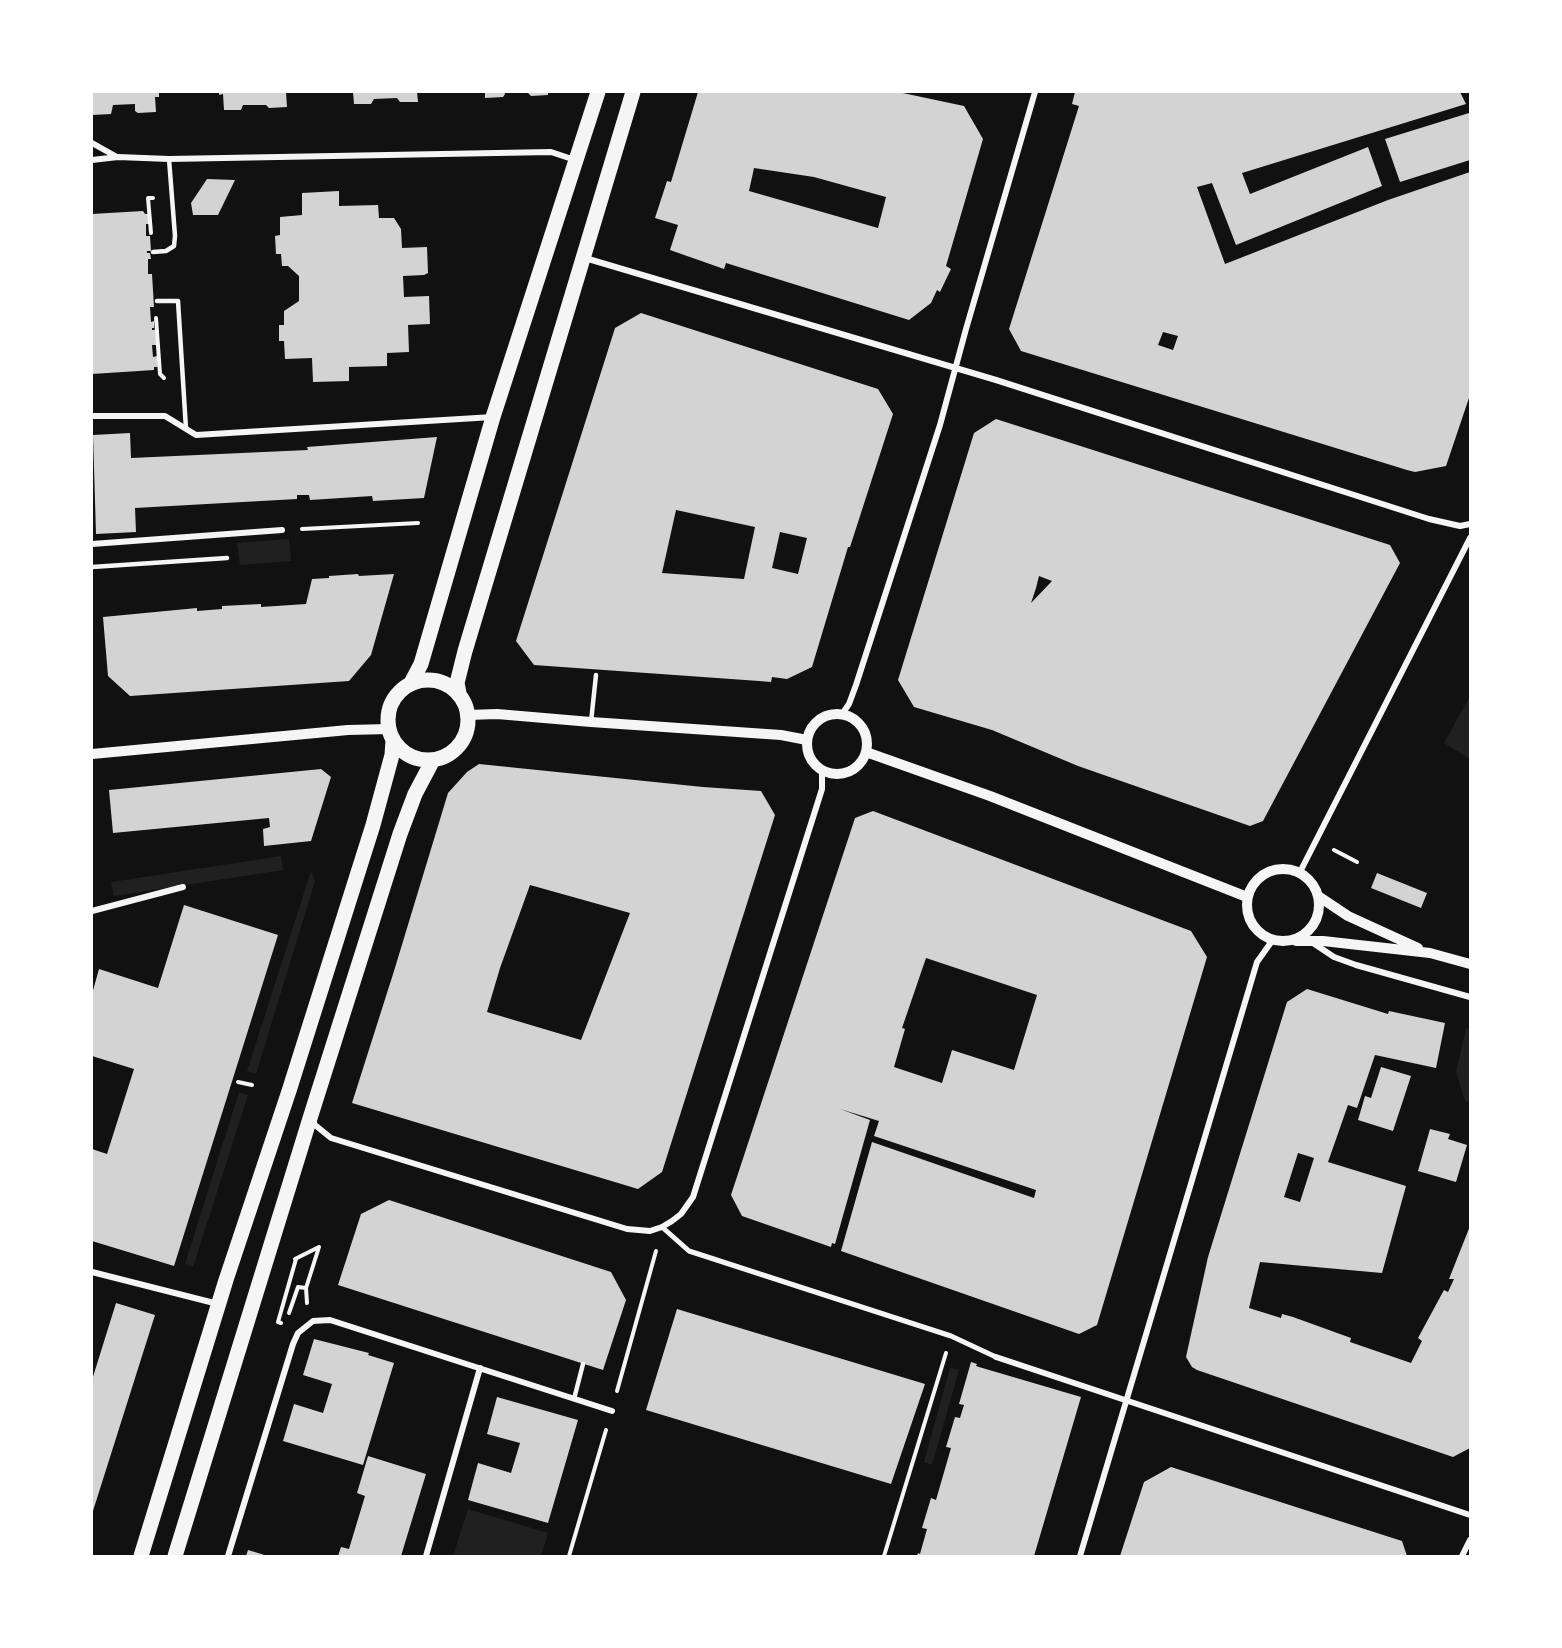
<!DOCTYPE html>
<style>
body{margin:0}
#map{position:relative;width:1562px;height:1648px;overflow:hidden;background:#111;font-family:"Golos Text",sans-serif}
canvas{display:block}
.frame{position:absolute;inset:0;border:93px solid #fff;pointer-events:none}
</style>
<div id="map">
<canvas width="1562" height="1648"></canvas>
<div class="frame"></div>
</div>
<script>
const ctx = document.querySelector('canvas').getContext('2d');
ctx.lineJoin = 'round';
function fill(path, color) { ctx.fillStyle = color; ctx.fill(path, 'evenodd'); }
const poly = rows => new Path2D(rows.map(r => 'M' + r).join(''));
function trace(path, color, width, dash) { ctx.strokeStyle = color; ctx.lineWidth = width; ctx.lineCap = dash ? 'butt' : 'round'; ctx.setLineDash(dash || []); ctx.stroke(path); }
fill(poly([
 [289,539,291,561,240,565,237,543],
 [1470,696,1470,759,1444,743],
 [281,856,283,870,114,896,111,882],
 [311,871,315,881,256,1074,247,1071],
 [1466,1028,1470,1029,1470,1103,1465,1101,1456,1072],
 [239,1092,248,1095,193,1267,185,1264],
 [950,1368,959,1370,932,1465,924,1462],
 [468,1509,548,1533,541,1556,453,1556]
]), '#202020');
fill(poly([
 [92,92,159,92,159,97,155,97,156,112,138,113,135,111,135,104,113,105,111,114,92,115],
 [219,92,286,92,287,107,269,108,266,105,243,105,241,110,224,110,223,94,219,95],
 [353,92,417,92,418,102,400,102,397,98,374,99,371,104,354,104],
 [485,92,505,92,505,94,503,97,485,98],
 [527,92,548,92,548,95,531,96],
 [698,92,898,92,964,106,983,139,946,266,951,269,940,292,937,290,931,303,909,320,726,263,724,269,670,250,678,225,655,218,667,181,671,182],
 [754,168,814,177,886,197,878,228,749,191],
 [1075,92,1460,92,1466,104,1242,173,1250,194,1368,147,1382,186,1236,245,1212,183,1197,187,1225,264,1388,200,1470,172,1470,395,1446,466,1415,472,1407,470,1021,351,1009,329,1079,106,1072,104],
 [1163,332,1178,336,1173,350,1158,345],
 [1469,113,1470,160,1400,182,1385,139],
 [207,179,235,180,218,215,193,215,191,203],
 [339,191,339,206,378,205,379,218,394,218,401,229,402,248,427,247,428,273,424,275,403,276,404,297,429,296,430,324,408,325,409,352,387,353,387,366,349,367,349,381,313,382,312,358,285,359,284,341,279,341,279,325,284,325,284,311,299,301,299,276,288,266,282,266,281,254,276,254,275,236,280,235,280,217,302,215,302,193],
 [143,211,145,214,149,214,150,224,146,224,146,236,150,236,151,251,147,251,147,253,150,253,151,259,148,259,148,274,152,274,154,307,150,307,151,322,154,321,154,328,152,328,152,330,156,330,156,345,152,345,153,357,157,356,158,367,154,367,154,370,92,374,92,214],
 [641,313,878,389,893,414,850,547,848,547,812,667,787,679,772,677,771,682,759,681,534,665,516,641,615,328],
 [676,510,755,527,744,579,662,573],
 [780,532,807,538,798,574,772,568],
 [996,419,1390,545,1400,563,1263,821,1250,826,1078,766,992,730,914,707,898,680,974,433],
 [1039,576,1052,581,1031,603,1036,588],
 [130,433,131,458,308,450,307,447,437,437,424,498,373,501,372,496,310,500,309,495,297,495,297,499,135,508,136,532,96,534,93,435],
 [358,574,359,576,394,574,371,655,349,681,130,696,108,676,103,617,197,608,197,611,222,609,222,606,261,604,261,607,306,604,312,579,329,578,329,576],
 [479,764,703,787,761,791,775,815,662,1172,638,1189,352,1103,394,971,448,793,467,772],
 [530,885,630,913,581,1040,487,1012,500,968],
 [321,769,331,777,311,841,264,846,263,829,270,827,269,818,113,833,109,790],
 [873,811,1191,931,1207,957,1097,1325,1079,1334,841,1251,872,1142,1034,1198,1036,1190,874,1136,879,1121,840,1109,870,1120,835,1244,832,1243,831,1247,742,1216,731,1195,855,818],
 [926,958,1037,995,1014,1070,952,1050,942,1083,894,1067,905,1029,902,1028],
 [1377,873,1427,893,1421,908,1371,888],
 [184,905,278,935,174,1266,92,1241,92,1149,107,1154,134,1069,92,1056,92,994,99,969,158,988],
 [1307,989,1388,1014,1389,1011,1445,1023,1436,1068,1375,1055,1357,1108,1348,1105,1328,1162,1406,1186,1382,1273,1260,1262,1249,1308,1281,1318,1282,1314,1293,1317,1351,1338,1350,1342,1411,1363,1422,1341,1418,1338,1444,1290,1448,1292,1454,1279,1449,1279,1470,1226,1470,1448,1453,1457,1197,1370,1192,1367,1186,1357,1208,1257,1287,1002],
 [1298,1153,1314,1158,1300,1202,1284,1197],
 [1381,1067,1411,1076,1393,1131,1358,1120,1365,1096,1371,1098],
 [1430,1129,1450,1134,1448,1139,1467,1145,1456,1182,1418,1171],
 [389,1200,611,1272,626,1300,603,1370,338,1285,361,1214],
 [116,1303,155,1315,92,1514,92,1380],
 [677,1309,925,1384,891,1484,646,1410],
 [314,1339,369,1353,368,1355,394,1363,363,1465,283,1441,294,1404,323,1413,332,1384,303,1375],
 [971,1362,977,1364,976,1366,979,1367,1081,1397,1034,1556,917,1556,918,1553,920,1554,927,1529,922,1528,931,1498,936,1500,951,1448,946,1447,955,1417,960,1418,964,1405,959,1404],
 [497,1397,578,1420,548,1523,468,1500,478,1463,511,1473,520,1443,487,1434],
 [368,1456,426,1474,401,1556,338,1556,341,1547,349,1549,365,1496,357,1493],
 [1171,1467,1402,1541,1407,1556,1120,1556,1144,1482],
 [248,1550,268,1556,246,1556]
]), '#d3d3d3');
trace(poly([
 [151,233,148,198,153,198],
 [156,318,160,374,164,378],
 [302,529,418,523],
 [1334,850,1357,862],
 [238,1082,252,1085],
 [295,1259,319,1247],
 [307,1303,306,1288,319,1247],
 [289,1313,298,1287,306,1288],
 [281,1323,278,1322,296,1259],
 [617,1391,656,1251],
 [569,1556,606,1430],
 [884,1556,946,1353]
]), '#f5f5f5', 4);
trace(poly([
 [153,252,166,251,174,246,175,236,169,159],
 [157,301,178,301,186,429],
 [92,567,227,558],
 [591,722,596,675],
 [574,1399,583,1364]
]), '#f5f5f5', 4.5);
trace(poly([
 [662,1227,689,1251,951,1336,996,1357]
]), '#f5f5f5', 5);
trace(poly([
 [92,143,117,157],
 [92,160,118,157,169,159,551,152,575,160],
 [585,258,996,380,1429,519,1460,526,1470,524],
 [92,416,165,416,196,435,493,417],
 [92,544,282,530],
 [842,714,849,704,856,685,940,425,966,329,1035,92],
 [1300,872,1470,538],
 [92,911,183,887],
 [1313,943,1334,957,1356,965,1470,997],
 [312,1119,315,1125,331,1138,627,1229,650,1231,662,1227,672,1221,681,1214,693,1197,822,789,822,770],
 [92,1272,218,1304],
 [996,1357,1470,1515],
 [228,1556,293,1344,298,1333,313,1321,330,1320,612,1411],
 [426,1556,480,1368],
 [1080,1556,1257,962,1272,941],
 [1462,1556,1470,1540]
]), '#f5f5f5', 6);
trace(poly([
 '807 744a30 30 0 1 1 60 0a30 30 0 1 1-60 0Z',
 [468,715,497,714,591,722,781,735,807,740],
 [866,752,990,796,1247,897],
 [92,754,348,730,389,729],
 '1247 905a36 36 0 1 1 72 0a36 36 0 1 1-72 0Z',
 [1318,896,1348,916,1418,948],
 [1296,941,1323,941,1430,953,1470,964]
]), '#f5f5f5', 10);
trace(poly([
 '388 720a40 40 0 1 1 80 0a40 40 0 1 1-80 0Z',
 [411,683,421,664,493,417,598,92],
 [459,693,457,683,465,651,633,92],
 [141,1556,226,1280,289,1091,373,825,392,755,393,740],
 [175,1556,311,1115,400,834,415,794,433,760]
]), '#f5f5f5', 15);
</script>
